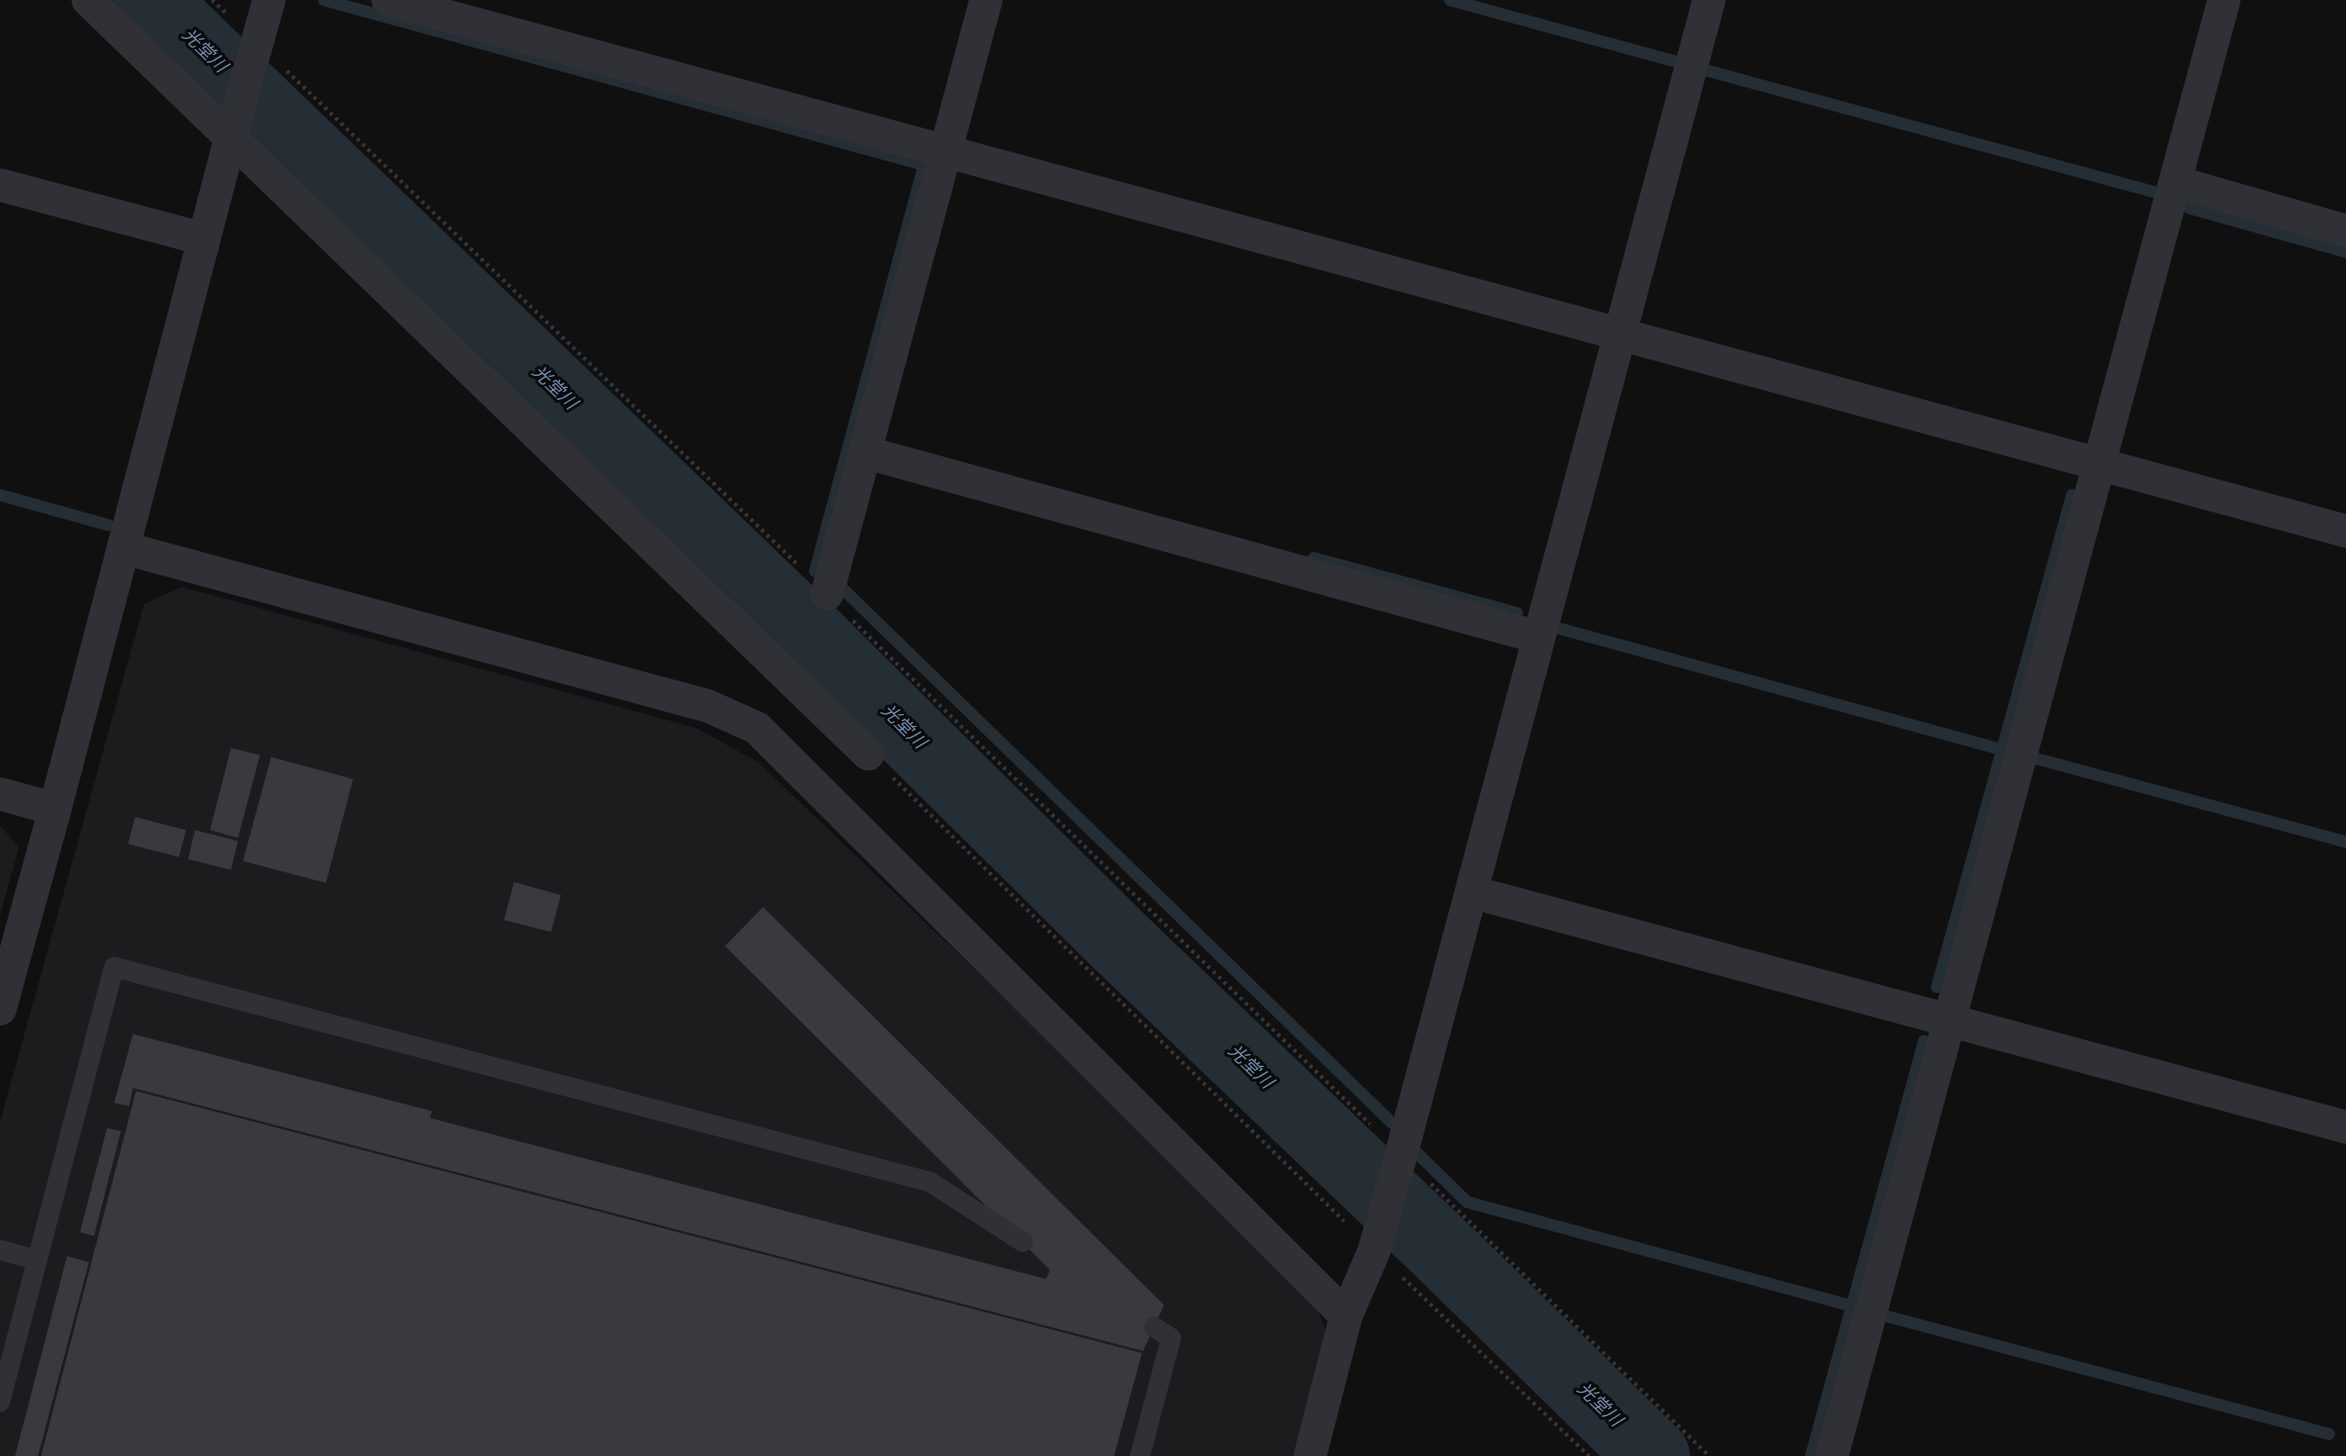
<!DOCTYPE html>
<meta charset="utf-8">
<style>
body{margin:0}
canvas{display:block;background:#101011}
</style>
<canvas width="2346" height="1456"></canvas>
<script>
const ctx = document.querySelector('canvas').getContext('2d');
ctx.lineJoin = 'round';
function fill(path, color) { ctx.fillStyle = color; ctx.fill(path, 'evenodd'); }
const poly = rows => new Path2D(rows.map(r => 'M' + r).join(''));
function trace(path, color, width, dash) { ctx.strokeStyle = color; ctx.lineWidth = width; ctx.lineCap = dash ? 'butt' : 'round'; ctx.setLineDash(dash || []); ctx.stroke(path); }
function write(font, color, halo, rows, align = 'center') {
  ctx.font = font + ' "Space Grotesk","Noto Sans JP",sans-serif'; ctx.lineWidth = 6; ctx.setLineDash([]); ctx.textBaseline = 'middle'; ctx.strokeStyle = halo; ctx.fillStyle = color; for (const [text, x, y, turn = 0] of rows) {
    ctx.save(); ctx.translate(x, y); ctx.rotate((+turn || 0) * Math.PI / 180); ctx.textAlign = isNaN(turn) ? turn : align; if (halo) ctx.strokeText(text, 0, 0); ctx.fillText(text, 0, 0); ctx.restore();
  }
}
fill(poly([
 [182,587,696,728,758,762,1310,1291,1330,1341,1298,1456,0,1456,0,1122,144,604],
 [0,826,19,847,0,915]
]), '#1b1c1e');
trace(poly([
 [324,0,924,165,815,571],
 [1450,0,1681,63],
 [1705,70,2154,192],
 [2189,208,2346,252],
 [0,495,108,525],
 [1314,558,1517,613],
 [842,588,1392,1123],
 [1554,627,2003,750],
 [2034,758,2346,842],
 [1937,987,2072,495],
 [1415,1151,1467,1202,1852,1306],
 [1886,1316,2329,1434],
 [1811,1456,1924,1041]
]), '#252e35', 12);
trace(poly([
 [150,0,800,625,1120,942,1440,1248,1653,1456]
]), '#252e35', 74);
fill(poly([
 [231,748,260,755,238,838,210,830],
 [271,757,353,779,326,883,243,861],
 [135,817,186,830,179,857,128,844],
 [195,830,238,841,231,870,188,859],
 [514,882,561,895,551,932,504,920],
 [763,907,1164,1305,1143,1351,133,1088,129,1106,114,1103,133,1034,432,1111,430,1118,1046,1279,1050,1270,725,946],
 [136,1091,1142,1353,1114,1456,41,1456],
 [107,1128,121,1131,94,1236,80,1232],
 [67,1256,89,1262,38,1456,15,1456]
]), '#39393e');
trace(poly([
 [212,0,227,14],
 [287,71,797,564],
 [853,621,1370,1124],
 [893,778,1344,1221],
 [1431,1184,1709,1456],
 [1403,1278,1589,1456]
]), '#36383d', 4, [3, 4.5]);
trace(poly([
 [0,1250,37,1260],
 [0,1402,114,967,930,1182,1023,1242],
 [1140,1456,1171,1338,1154,1327]
]), '#303136', 20);
trace(poly([
 [88,0,868,754],
 [388,0,2346,531],
 [2176,182,2346,231],
 [0,185,204,239],
 [864,452,1538,637],
 [124,548,708,706,757,728,1346,1316],
 [827,594,986,0],
 [0,794,55,809],
 [1472,892,2346,1127],
 [0,1009,55,809,231,136,269,0],
 [1310,1456,1346,1316,1374,1251,1401,1155,1709,0],
 [1832,1456,2224,0]
]), '#303136', 33);
write('italic 18px', '#7392b2', '#0b0b0c', [
 ["光堂川",204,51,44],
 ["光堂川",554,388,44],
 ["光堂川",903,727,45],
 ["光堂川",1250,1067,44],
 ["光堂川",1599,1405,44]
]);
</script>
